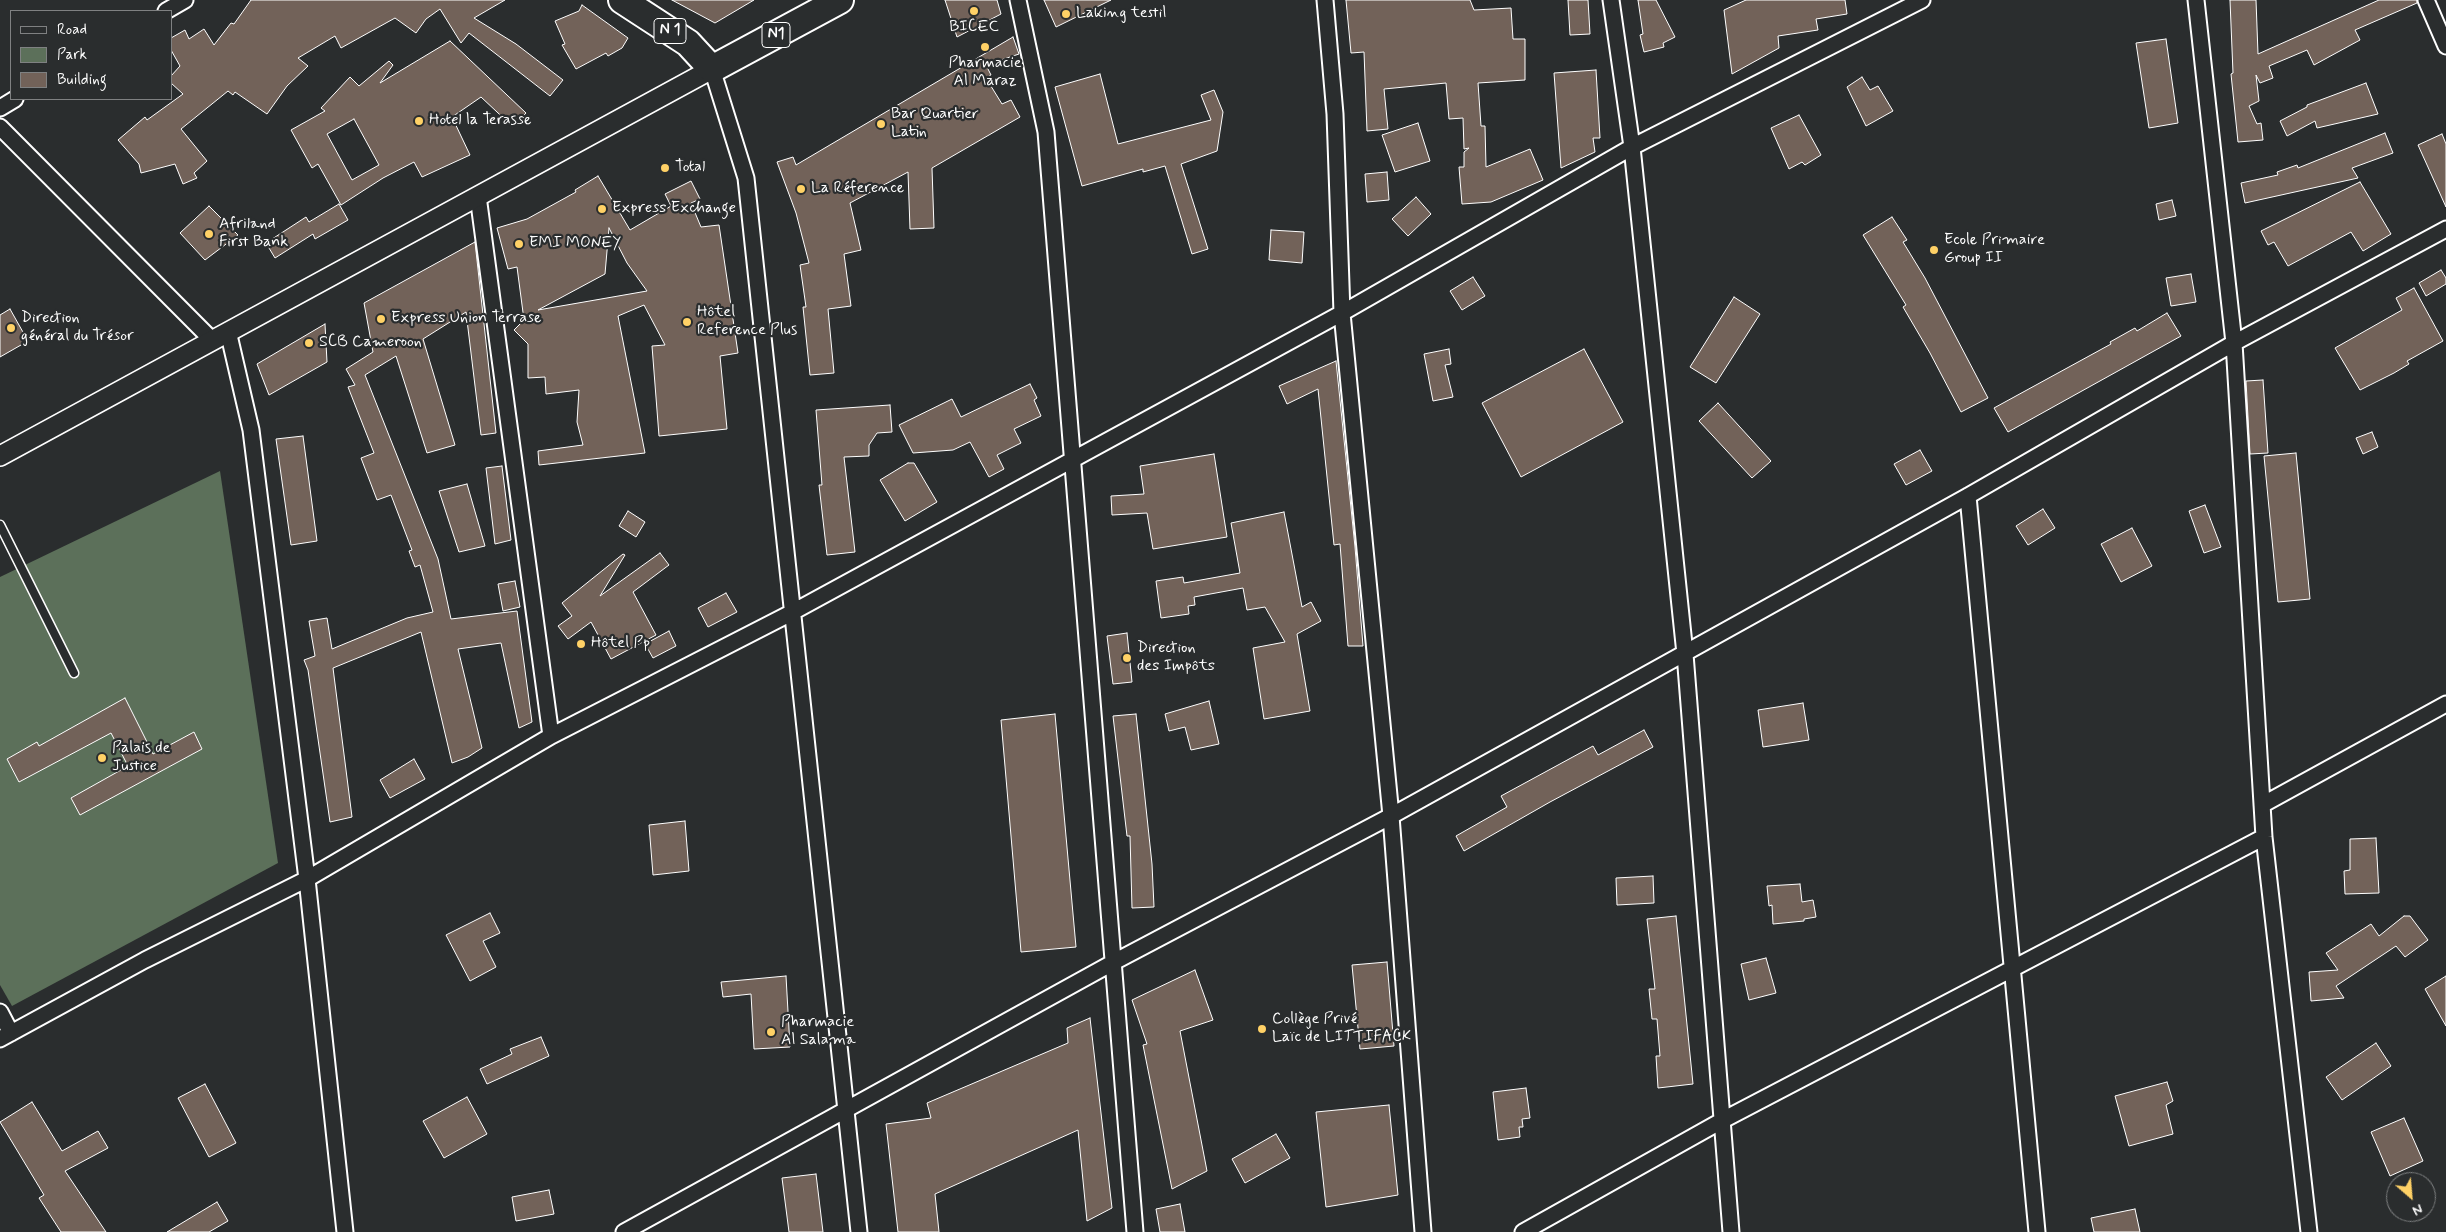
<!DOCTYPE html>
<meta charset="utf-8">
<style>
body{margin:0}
#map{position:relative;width:2446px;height:1232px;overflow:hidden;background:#2a2d2e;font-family:Mynerve,sans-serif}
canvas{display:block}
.legend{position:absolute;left:10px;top:10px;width:162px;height:90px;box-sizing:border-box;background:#2a2d2e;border:1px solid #7f8182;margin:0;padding:6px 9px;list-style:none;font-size:15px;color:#fff}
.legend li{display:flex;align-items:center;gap:10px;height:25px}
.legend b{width:25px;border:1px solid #7f8182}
.north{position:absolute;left:2386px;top:1172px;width:50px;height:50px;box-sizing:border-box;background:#2a2d2e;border:1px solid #7f8182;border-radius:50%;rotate:153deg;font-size:14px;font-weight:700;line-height:20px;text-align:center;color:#fff}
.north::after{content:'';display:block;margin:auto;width:18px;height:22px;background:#ffd166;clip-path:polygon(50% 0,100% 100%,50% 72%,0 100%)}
</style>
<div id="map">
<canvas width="2446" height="1232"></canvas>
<ul class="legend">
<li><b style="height:6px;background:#2a2d2e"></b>Road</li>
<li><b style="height:14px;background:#5c705a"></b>Park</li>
<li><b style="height:14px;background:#726259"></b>Building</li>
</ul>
<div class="north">N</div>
</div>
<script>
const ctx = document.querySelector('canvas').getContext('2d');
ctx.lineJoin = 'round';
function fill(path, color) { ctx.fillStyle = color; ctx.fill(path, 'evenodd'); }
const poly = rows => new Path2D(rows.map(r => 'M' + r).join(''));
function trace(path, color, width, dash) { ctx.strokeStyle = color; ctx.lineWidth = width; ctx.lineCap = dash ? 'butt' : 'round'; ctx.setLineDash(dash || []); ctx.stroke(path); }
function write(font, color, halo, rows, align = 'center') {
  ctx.font = font + ' Mynerve,sans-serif'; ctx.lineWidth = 4.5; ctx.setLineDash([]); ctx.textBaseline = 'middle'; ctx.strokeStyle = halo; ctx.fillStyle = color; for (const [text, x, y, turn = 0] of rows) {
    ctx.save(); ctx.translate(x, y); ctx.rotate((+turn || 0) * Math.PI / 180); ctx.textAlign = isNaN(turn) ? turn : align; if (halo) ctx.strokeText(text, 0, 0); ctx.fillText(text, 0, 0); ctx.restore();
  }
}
fill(poly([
 [220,471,278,863,12,1006,0,985,0,577]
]), '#5c705a');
const building = poly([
 [251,0,505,0,474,18,516,44,563,80,550,96,469,33,461,43,440,9,426,19,416,33,395,18,341,48,335,36,298,58,308,66,287,86,267,114,235,92,233,95,228,91,181,129,207,161,194,173,197,178,183,184,175,164,141,173,139,164,118,140,145,117,147,120,183,94,171,83,171,76,180,66,171,50,171,38,185,30,189,39,204,29,214,45,231,23,234,24,251,0],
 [672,0,754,0,715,23,672,0],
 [945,0,997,0,1001,14,957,37,945,0],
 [1044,0,1111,0,1056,27,1044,0],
 [1346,0,1470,0,1474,10,1511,8,1513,39,1525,39,1525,80,1478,83,1481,126,1485,126,1486,167,1530,149,1543,180,1491,202,1462,204,1459,167,1464,167,1464,152,1469,148,1464,149,1463,118,1449,119,1446,83,1384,89,1388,129,1367,131,1364,52,1351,53,1346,0],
 [1568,0,1588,0,1590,34,1570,35,1568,0],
 [1638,0,1656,0,1675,37,1663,43,1664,47,1644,52,1640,35,1643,34,1638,0],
 [1746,0,1845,0,1847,14,1816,19,1818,30,1778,36,1779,48,1732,74,1724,10,1746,0],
 [2230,0,2256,0,2258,54,2379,0,2417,0,2417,3,2355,30,2360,40,2314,65,2307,50,2269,66,2273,78,2260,83,2256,75,2259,101,2249,106,2257,124,2261,123,2263,140,2238,142,2231,74,2233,73,2230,0],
 [582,5,628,38,622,48,608,56,606,53,576,69,562,45,565,44,555,21,579,11,582,5],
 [1013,37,1019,54,986,65,991,75,986,78,1002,104,1011,100,1020,117,932,168,934,228,910,229,908,172,850,203,861,250,844,254,851,306,828,309,834,373,810,375,803,307,806,307,800,265,809,263,796,213,777,162,793,157,796,165,1013,37],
 [2166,39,2178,123,2149,128,2136,43,2166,39],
 [450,41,526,113,513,127,481,97,452,117,470,155,422,177,414,162,383,178,341,205,318,164,312,168,291,130,325,111,321,108,350,77,359,86,389,61,393,65,380,83,450,41],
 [354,119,379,165,352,180,327,134,354,119],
 [1596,70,1600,138,1593,138,1595,152,1561,168,1554,73,1596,70],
 [1100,74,1118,144,1211,120,1201,95,1214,90,1223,112,1217,151,1181,164,1208,249,1192,254,1165,166,1143,172,1143,169,1082,186,1055,87,1100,74],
 [1862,77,1870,90,1878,86,1893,111,1866,126,1847,87,1862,77],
 [2366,83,2378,114,2317,128,2315,121,2287,136,2280,121,2307,107,2307,105,2366,83],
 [1799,115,1821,155,1805,165,1802,162,1789,169,1771,128,1799,115],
 [1418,123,1430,161,1395,172,1382,135,1418,123],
 [2385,133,2393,153,2352,168,2358,178,2245,203,2241,183,2278,175,2277,172,2297,165,2298,168,2385,133],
 [2442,134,2446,144,2446,207,2418,145,2442,134],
 [1387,172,1389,200,1367,202,1365,174,1387,172],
 [598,176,630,230,671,206,665,194,691,181,700,199,691,203,701,227,719,225,738,353,720,356,727,429,659,436,652,346,665,345,644,305,618,316,645,453,539,465,538,451,583,445,577,422,579,390,546,394,545,377,528,378,528,344,514,330,524,320,517,267,508,269,497,228,527,219,576,192,575,190,598,176],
 [609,228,627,263,647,291,538,310,605,274,609,228],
 [2360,182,2391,234,2363,251,2351,232,2288,266,2274,242,2268,245,2261,231,2360,182],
 [1416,197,1431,214,1408,236,1392,219,1416,197],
 [2172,200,2176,216,2159,220,2156,204,2172,200],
 [339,204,348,220,315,239,313,234,275,258,266,243,306,217,309,222,339,204],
 [209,206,238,235,205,260,180,233,209,206],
 [1892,217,1907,240,1903,242,1925,278,1988,398,1961,412,1930,353,1903,307,1906,305,1863,235,1892,217],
 [1271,230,1304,232,1302,263,1269,260,1271,230],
 [475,242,496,433,481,435,466,312,423,339,455,445,427,453,396,356,365,375,438,559,451,619,517,611,532,722,519,728,501,643,458,649,482,748,468,757,452,763,421,632,333,668,352,817,330,822,308,670,304,660,315,656,309,621,327,618,332,649,407,618,433,612,420,565,415,567,409,551,412,550,391,495,377,500,361,458,374,453,348,387,355,385,346,369,373,352,364,303,475,242],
 [2441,270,2446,278,2446,284,2426,296,2419,283,2441,270],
 [2191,274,2196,302,2171,306,2166,278,2191,274],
 [1473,277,1485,296,1462,310,1450,291,1473,277],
 [2414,288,2443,341,2407,361,2409,364,2394,373,2360,390,2335,348,2402,310,2396,298,2414,288],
 [1734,297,1760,314,1716,383,1690,367,1734,297],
 [10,309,28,341,0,357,0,315,10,309],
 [2167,313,2181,336,2008,432,1994,408,2111,344,2110,342,2135,328,2137,331,2167,313],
 [325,324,327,362,269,395,257,364,325,324],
 [1449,349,1451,364,1445,365,1453,397,1433,401,1424,354,1449,349],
 [1584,349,1623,422,1521,477,1482,403,1584,349],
 [1336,361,1355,547,1363,646,1348,646,1340,544,1334,545,1318,389,1287,404,1279,386,1336,361],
 [2263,380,2268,453,2250,454,2246,381,2263,380],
 [1030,384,1037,398,1034,400,1041,416,1014,429,1021,443,997,455,1004,469,989,477,970,442,953,450,913,453,899,425,952,399,961,417,1030,384],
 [1718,403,1771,461,1752,478,1699,421,1718,403],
 [890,405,892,432,877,433,869,445,869,456,844,457,855,552,827,555,819,485,822,485,816,410,890,405],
 [2372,432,2378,447,2363,454,2356,438,2372,432],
 [303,436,317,541,291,545,276,439,303,436],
 [1920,450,1932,471,1906,485,1894,464,1920,450],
 [2296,453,2310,599,2278,602,2264,456,2296,453],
 [1214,454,1227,537,1153,549,1147,513,1112,515,1111,496,1144,494,1140,466,1214,454],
 [908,463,914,463,937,502,905,521,880,480,908,463],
 [502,466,511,540,495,544,486,468,502,466],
 [467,484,485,546,459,552,439,491,467,484],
 [2205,505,2221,547,2204,553,2189,511,2205,505],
 [2043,509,2055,528,2028,545,2016,526,2043,509],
 [628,511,645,522,636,537,619,526,628,511],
 [1284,512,1302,607,1311,602,1321,621,1297,634,1310,711,1264,719,1253,648,1285,642,1265,607,1247,610,1243,588,1194,597,1195,605,1188,606,1189,614,1161,618,1156,581,1183,577,1184,583,1240,573,1231,523,1284,512],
 [2132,528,2152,566,2121,582,2101,544,2132,528],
 [660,553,669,565,633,592,656,635,611,659,591,622,568,639,558,626,572,616,562,603,623,554,625,555,600,596,660,553],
 [515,581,520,607,503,611,498,584,515,581],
 [726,593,737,612,708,627,698,608,726,593],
 [669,631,676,646,653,658,645,644,669,631],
 [1127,633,1132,682,1113,684,1107,636,1127,633],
 [125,698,153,754,194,732,202,749,80,815,71,798,128,766,111,733,19,782,7,759,37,742,39,746,125,698],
 [1209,701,1219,744,1191,750,1185,727,1169,731,1165,714,1209,701],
 [1803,703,1809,740,1763,747,1758,710,1803,703],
 [1055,714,1076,947,1021,952,1001,720,1055,714],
 [1136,714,1152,864,1154,907,1132,908,1130,836,1127,836,1113,716,1136,714],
 [1644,730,1653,747,1550,802,1464,851,1456,836,1507,807,1501,796,1593,746,1598,755,1644,730],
 [414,759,425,779,390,798,380,780,414,759],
 [685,821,689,871,653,875,649,825,685,821],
 [2376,838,2379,893,2345,894,2344,871,2350,870,2350,839,2376,838],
 [1653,876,1654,903,1617,905,1616,878,1653,876],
 [1800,884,1802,902,1813,900,1816,917,1804,919,1804,921,1773,924,1772,905,1769,906,1767,886,1800,884],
 [490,913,500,933,483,941,496,967,470,981,446,935,490,913],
 [1676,916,1693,1084,1658,1088,1656,1056,1660,1056,1657,1019,1652,1019,1649,989,1655,989,1647,919,1676,916],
 [2404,916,2410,916,2428,940,2405,957,2396,946,2336,986,2344,998,2311,1001,2309,972,2338,970,2326,953,2371,924,2379,936,2404,916],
 [1766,958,1776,993,1749,1000,1741,964,1766,958],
 [1387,962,1394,1046,1360,1049,1352,965,1387,962],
 [1195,970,1213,1020,1180,1031,1207,1171,1172,1189,1143,1045,1147,1044,1132,1000,1195,970],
 [786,976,790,1047,754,1049,751,994,723,997,721,982,786,976],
 [2446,976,2446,1026,2425,989,2446,976],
 [1090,1018,1112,1208,1087,1221,1078,1130,935,1194,939,1232,898,1232,886,1124,931,1118,927,1103,1068,1043,1067,1028,1090,1018],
 [541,1037,549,1056,487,1084,480,1069,512,1054,510,1049,541,1037],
 [2376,1043,2391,1066,2342,1100,2326,1077,2376,1043],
 [2167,1082,2173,1101,2166,1105,2173,1134,2129,1146,2115,1096,2167,1082],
 [205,1084,236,1143,209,1157,178,1098,205,1084],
 [1526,1088,1530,1118,1522,1119,1523,1127,1519,1127,1520,1137,1498,1140,1493,1092,1526,1088],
 [467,1097,487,1134,444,1158,423,1121,467,1097],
 [32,1102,62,1151,98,1131,108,1148,65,1171,106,1232,61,1232,39,1198,44,1195,0,1122,32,1102],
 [1389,1105,1398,1195,1326,1207,1316,1112,1389,1105],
 [2404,1118,2423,1161,2390,1176,2371,1132,2404,1118],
 [1276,1134,1290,1158,1245,1183,1232,1159,1276,1134],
 [816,1174,823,1232,789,1232,782,1178,816,1174],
 [549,1190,554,1214,516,1221,512,1197,549,1190],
 [217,1202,228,1221,209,1232,167,1232,217,1202],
 [1180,1204,1185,1232,1160,1232,1156,1209,1180,1204],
 [2135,1209,2140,1232,2094,1232,2091,1218,2135,1209]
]);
fill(building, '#726259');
trace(building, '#fff', 1);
const service = poly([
 [0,525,74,673]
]);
const minor = poly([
 [1018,0,1046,132,1135,1232],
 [1325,0,1335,114,1342,313,1391,816,1423,1232],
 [1611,0,1632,147,1685,654,1731,1232],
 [2196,0,2234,343,2264,837,2309,1232],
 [2426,0,2446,46],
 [166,11,185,0],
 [712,69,746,178,859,1232],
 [0,108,15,99],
 [0,127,212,340],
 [478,196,551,736],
 [228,331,251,430,307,879,345,1232],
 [1968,496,2037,1232],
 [2262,805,2446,704],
 [0,1012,11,1033],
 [0,1039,145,960,307,879,551,736,791,613,1342,313,1632,147,1922,0],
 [624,1232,1114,962,1391,816,1968,496,2234,343,2446,229],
 [1523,1232,1723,1120,2264,837]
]);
const tertiary = poly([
 [0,456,712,69]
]);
const trunk = poly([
 [622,0,688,43,712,69,840,0]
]);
trace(service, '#fff', 11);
trace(minor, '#fff', 19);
trace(tertiary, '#fff', 22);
trace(trunk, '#fff', 30);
trace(service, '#2a2d2e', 8);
trace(minor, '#2a2d2e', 15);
trace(tertiary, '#2a2d2e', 19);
trace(trunk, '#2a2d2e', 26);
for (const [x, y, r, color] of [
 [974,11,5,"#ffd166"],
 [1066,14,5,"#ffd166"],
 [985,47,5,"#ffd166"],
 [419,121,5,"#ffd166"],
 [881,124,5,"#ffd166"],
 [665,168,5,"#ffd166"],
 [801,189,5,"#ffd166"],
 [602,209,5,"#ffd166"],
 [209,234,5,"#ffd166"],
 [519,244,5,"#ffd166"],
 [1934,250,5,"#ffd166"],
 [381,319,5,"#ffd166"],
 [687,322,5,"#ffd166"],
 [11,328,5,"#ffd166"],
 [309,343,5,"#ffd166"],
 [581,644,5,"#ffd166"],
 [1127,658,5,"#ffd166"],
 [102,758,5,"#ffd166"],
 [1262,1029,5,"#ffd166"],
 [771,1032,5,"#ffd166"]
]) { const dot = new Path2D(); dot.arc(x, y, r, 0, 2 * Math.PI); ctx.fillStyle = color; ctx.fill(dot); trace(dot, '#2a2d2e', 2); }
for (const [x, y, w] of [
 [670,31,32],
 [776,35,28]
]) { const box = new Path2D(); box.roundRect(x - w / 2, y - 12.5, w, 25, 4); ctx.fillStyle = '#2a2d2e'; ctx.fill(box); trace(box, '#fff', 1); }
write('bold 15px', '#fff', null, [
 ["N 1",670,31],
 ["N1",776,35]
]);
write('16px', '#fff', '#2a2d2e', [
 ["Laking testil",1076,14],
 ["BICEC",974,28,"center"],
 ["Pharmacie",985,64,"center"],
 ["Al Maraz",985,82,"center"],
 ["Bar Quartier",891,115],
 ["Latin",891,133],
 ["Hotel la Terasse",429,121],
 ["Total",675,168],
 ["La Réference",811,189],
 ["Express Exchange",612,209],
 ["Afriland",219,225],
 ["First Bank",219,243],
 ["Ecole Primaire",1944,241],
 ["Group II",1944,259],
 ["EMI MONEY",529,244],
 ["Hôtel",697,313],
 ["Reference Plus",697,331],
 ["Direction",21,319],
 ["général du Trésor",21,337],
 ["Express Union Terrase",391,319],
 ["SCB Cameroon",319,343],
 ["Hôtel Pp",591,644],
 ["Direction",1137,649],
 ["des Impôts",1137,667],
 ["Palais de",112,749],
 ["Justice",112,767],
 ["Collège Privé",1272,1020],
 ["Laïc de LITTIFACK",1272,1038],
 ["Pharmacie",781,1023],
 ["Al Salama",781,1041]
], 'left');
</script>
